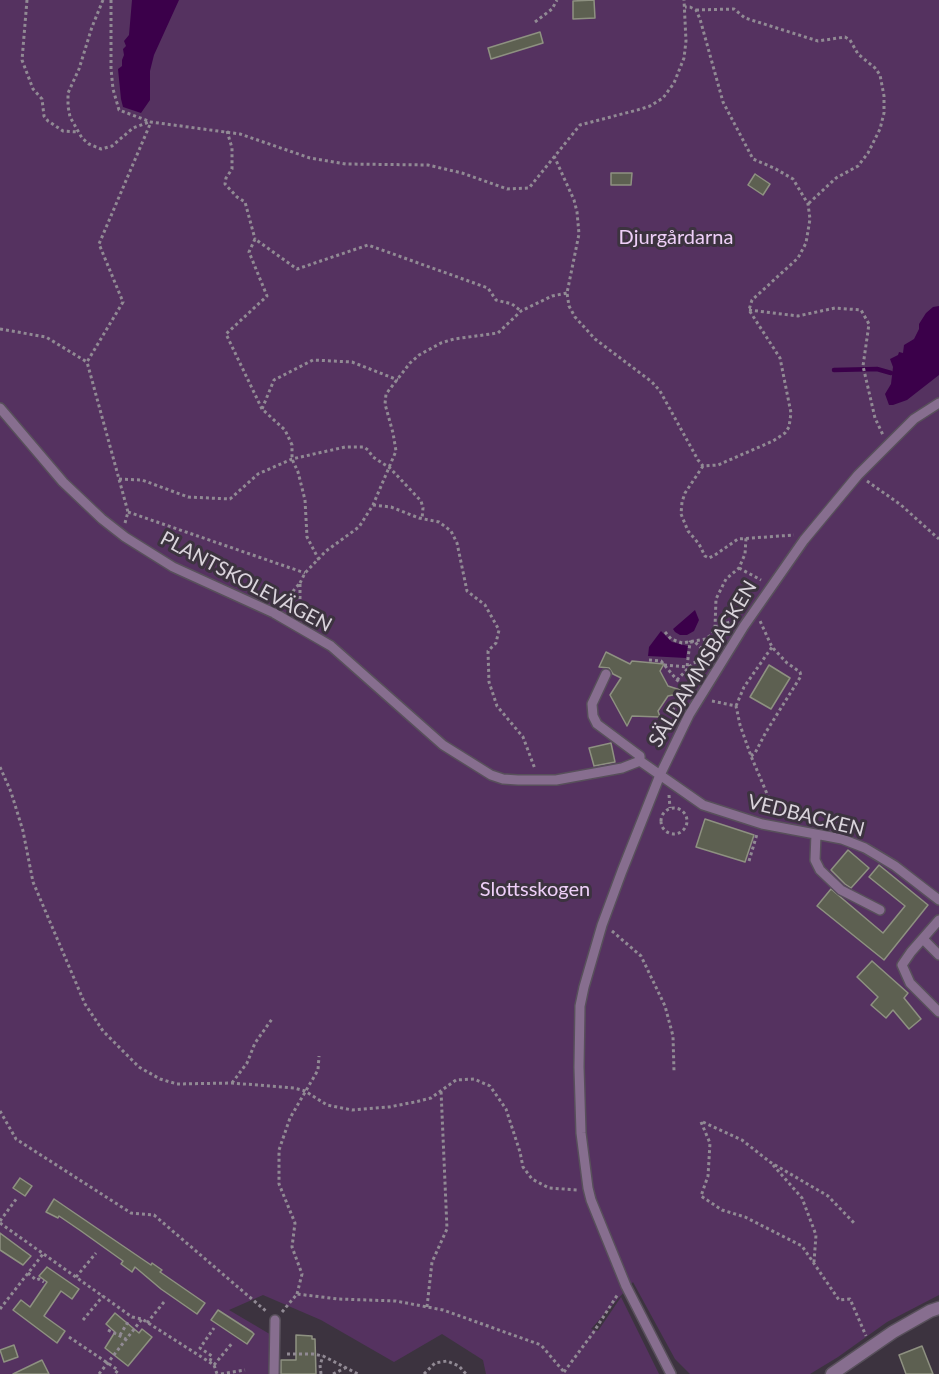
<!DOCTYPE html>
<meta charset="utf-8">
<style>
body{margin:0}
canvas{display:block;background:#3c333f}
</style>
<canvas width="939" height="1374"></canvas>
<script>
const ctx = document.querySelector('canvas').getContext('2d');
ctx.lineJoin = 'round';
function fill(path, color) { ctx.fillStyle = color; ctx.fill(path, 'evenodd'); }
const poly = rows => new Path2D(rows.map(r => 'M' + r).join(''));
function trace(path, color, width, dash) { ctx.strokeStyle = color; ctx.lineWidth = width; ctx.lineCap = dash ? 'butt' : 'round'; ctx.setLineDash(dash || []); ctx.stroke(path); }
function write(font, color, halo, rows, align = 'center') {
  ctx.font = font + ' Lato,sans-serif'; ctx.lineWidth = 6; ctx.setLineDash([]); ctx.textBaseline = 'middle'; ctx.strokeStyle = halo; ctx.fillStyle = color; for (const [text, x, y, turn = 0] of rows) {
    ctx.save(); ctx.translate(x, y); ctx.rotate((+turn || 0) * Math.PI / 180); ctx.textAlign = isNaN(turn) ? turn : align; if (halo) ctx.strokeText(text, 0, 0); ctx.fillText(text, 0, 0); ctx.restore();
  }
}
fill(poly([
 [0,0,939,0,939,1295,887,1322,838,1357,810,1374,690,1374,675,1359,633,1282,591,1329,598,1331,621,1297,659,1374,486,1374,483,1360,442,1334,394,1362,321,1320,263,1295,229,1310,273,1336,272,1374,0,1374]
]), '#553260');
fill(poly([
 [132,0,179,0,154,55,150,71,150,100,141,113,123,107,121,99,118,69,122,66,122,60,124,55,123,49,126,46,124,41,129,35],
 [939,306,939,375,907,400,893,405,889,405,885,394,891,384,893,367,890,359,898,355,899,352,903,353,904,345,914,339,919,329,919,324,926,313,933,307],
 [695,610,699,620,694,631,687,635,680,635,675,632,673,629],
 [661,631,672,642,688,646,686,658,648,656,649,647]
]), '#3b004a');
trace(poly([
 [834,370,877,369,891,373]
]), '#3b004a', 4.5);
const building = poly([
 [594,0,595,18,573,19,573,1,594,0],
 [540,32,543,43,491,59,488,48,540,32],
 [611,173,632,173,631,185,611,185,611,173],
 [755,174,770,184,763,195,748,185,755,174],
 [606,652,630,664,632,661,664,664,660,671,668,686,687,692,668,696,658,711,660,717,632,716,627,726,610,695,621,678,613,674,609,668,599,667,606,652],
 [769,665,790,678,771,709,750,697,769,665],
 [611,743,615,762,594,766,589,748,611,743],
 [705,819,754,835,745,862,696,847,705,819],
 [848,850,869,868,851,888,845,884,831,870,848,850],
 [879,865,928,905,884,960,817,906,831,889,883,933,905,906,869,877,879,865],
 [872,961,908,993,904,998,921,1019,909,1029,893,1010,886,1018,871,1005,878,997,857,977,872,961],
 [20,1178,32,1186,25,1196,13,1188,20,1178],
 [54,1199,151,1265,152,1263,162,1270,160,1272,205,1303,197,1314,161,1289,135,1267,132,1272,121,1264,123,1261,81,1231,59,1216,58,1218,46,1212,54,1199],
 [0,1233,31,1256,23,1265,0,1250,0,1233],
 [47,1267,79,1289,72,1299,61,1291,44,1316,65,1331,57,1343,13,1310,21,1300,30,1307,47,1282,39,1276,47,1267],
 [218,1310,252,1332,254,1334,247,1344,211,1320,218,1310],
 [115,1313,139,1333,142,1329,152,1337,128,1366,105,1348,115,1332,106,1324,115,1313],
 [296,1335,312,1336,312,1339,315,1339,316,1374,281,1374,281,1360,296,1360,296,1335],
 [14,1345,18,1357,4,1362,0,1350,14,1345],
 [922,1346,933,1374,906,1374,899,1355,922,1346],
 [42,1360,49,1374,13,1374,42,1360]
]);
fill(building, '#5d6051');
trace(building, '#8e9181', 1.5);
const service = poly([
 [0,408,63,482,102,519,125,537,173,567,274,613,331,646,443,745,491,775,503,779,518,780,556,780,622,768,640,761,703,805,762,824,842,839,865,848,895,866,939,900],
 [606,674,592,704,593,716,597,724,640,756,640,761],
 [816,834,815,860,820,870,841,890,880,910],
 [939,920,911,952,902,965,910,983,939,1012],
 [923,939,939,955],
 [274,1374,275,1320],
 [671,1374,626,1286,591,1200,588,1188,581,1133,579,1067,580,1006,584,987,602,925,622,871,660,775,689,715,744,626,804,540,858,475,914,419,939,403]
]);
const minor = poly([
 [832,1374,893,1332,930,1311,939,1308]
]);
trace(service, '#58505b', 12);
trace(minor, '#58505b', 15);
trace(poly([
 [27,0,22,60,33,89,42,99,44,116,48,121,63,131,78,132],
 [103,0,92,27,79,69,68,93,68,106,70,117,82,138,89,144,101,149,112,146,133,128,149,122],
 [111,0,111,69,113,89,119,110,151,122,240,134,310,158,346,164,428,165,462,173,507,189,529,188,580,125,641,109,650,106,663,98,674,83,684,58,686,41,684,0],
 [696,10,734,9,745,18,818,41,845,37,850,40,858,54,875,68,880,75,884,96,884,113,880,129,868,153,858,166,836,178,808,204],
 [535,22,552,9,557,0],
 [227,131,232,148,232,169,226,178,225,184,237,197,245,202,255,239],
 [554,156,574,200,577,212,579,234,567,293,569,306,575,317,595,339,652,382,660,391,698,460,703,466,718,465,773,441,785,433,789,427,791,413,780,358,749,310,752,300,798,258,806,243,810,219,808,204,793,179,774,168,753,159,723,102,700,19,696,10,690,7,685,7],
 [749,310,798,316,835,308,861,310,869,324,863,366,875,418,883,435],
 [0,329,46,337,87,362],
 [262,409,226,334,267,296,249,252,255,239,297,269,368,245,488,288,496,300,512,304,521,311],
 [703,466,685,493,682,502,681,514,688,531,699,544,705,556,709,558,715,555,738,539,794,535],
 [119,479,142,480,188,497,230,499,258,474,292,459,345,447,364,447,368,450,373,457,390,468,421,501,423,508,422,519],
 [867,481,901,505,939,539],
 [373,505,391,507,419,518,439,522,451,531,457,543,467,591,485,605,499,630,496,643,488,651,489,682,497,706,523,737,535,769],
 [128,512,305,573],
 [125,523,128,512,87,362,123,302,99,244,151,122],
 [319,560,307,537,305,500,298,472,292,459,292,445,285,430,262,409,274,380,313,360,352,362,398,380],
 [739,568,761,580],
 [300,583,305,573,326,551,359,527,373,505,396,451,393,433,385,404,386,394,410,363,419,355,441,343,454,339,498,333,521,311,552,296,567,293],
 [281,605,300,583,300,614],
 [715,627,733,621],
 [665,632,671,639,682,643,706,639,712,634,715,627,716,599,726,579,739,568,745,554,746,538],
 [649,660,661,661,677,680,691,690],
 [664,665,687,667,690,642,695,642,710,657],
 [677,680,693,663,708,658],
 [712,701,736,706,740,725,751,756,776,815],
 [667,705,678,712],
 [736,706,744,687,772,647],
 [751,756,755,753,766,732,801,676,800,672,787,663,772,647,760,621],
 [0,767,11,792,23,831,33,882,85,1004,103,1031,139,1067,160,1079,177,1084,232,1083,294,1088,305,1091,327,1105,352,1110,389,1107,415,1102,431,1098,456,1080,474,1079,490,1086,506,1109,520,1152,523,1167,532,1179,549,1188,578,1190],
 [669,795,670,808],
 '661 821a13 13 0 1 1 26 0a13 13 0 1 1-26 0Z',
 [749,861,757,834],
 [612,931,641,956,665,1006,673,1036,674,1071],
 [232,1083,247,1063,255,1043,272,1019],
 [0,1111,16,1139,131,1213,154,1215,267,1312],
 [701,1122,710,1143,708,1176,701,1196,722,1210,745,1217,802,1246,839,1300,850,1299,866,1336],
 [703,1122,742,1140,770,1162,828,1196,855,1224],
 [773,1165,802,1198,816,1235,814,1262],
 [0,1221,17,1198],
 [0,1223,132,1317,142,1319,214,1365,217,1374],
 [28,1273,36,1280,39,1279,44,1282],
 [76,1277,96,1253],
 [297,1294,302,1274,292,1247,295,1223,279,1184,279,1150,290,1118,318,1070,319,1056],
 [427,1307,432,1262,447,1229,441,1090],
 [0,1309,43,1254],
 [282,1312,297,1294,338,1299,396,1301,443,1310,541,1345,564,1372],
 [83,1320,103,1296],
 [147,1323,164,1302],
 [108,1330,126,1339],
 [120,1335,128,1322],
 [69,1337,118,1370,115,1374],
 [287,1354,313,1354,323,1356,358,1374],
 [210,1361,212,1356,200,1348,214,1328],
 [214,1365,233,1342],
 [564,1372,593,1333,618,1294],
 [99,1374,142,1319],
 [221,1374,245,1370],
 [321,1374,320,1365,323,1356],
 [333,1374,347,1367],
 [424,1374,435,1363,447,1361,459,1366,466,1374]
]), '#918a94', 3, [3, 3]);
trace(service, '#876e8f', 9);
trace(minor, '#876e8f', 12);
write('20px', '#eecff8', '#3c333f', [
 ["Djurgårdarna",676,238],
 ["Slottsskogen",535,890]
]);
write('20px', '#dad4dc', '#3c333f', [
 ["PLANTSKOLEVÄGEN",246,582,28],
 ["SÄLDAMMSBACKEN",703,664,-59],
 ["VEDBACKEN",806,816,14]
]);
</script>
